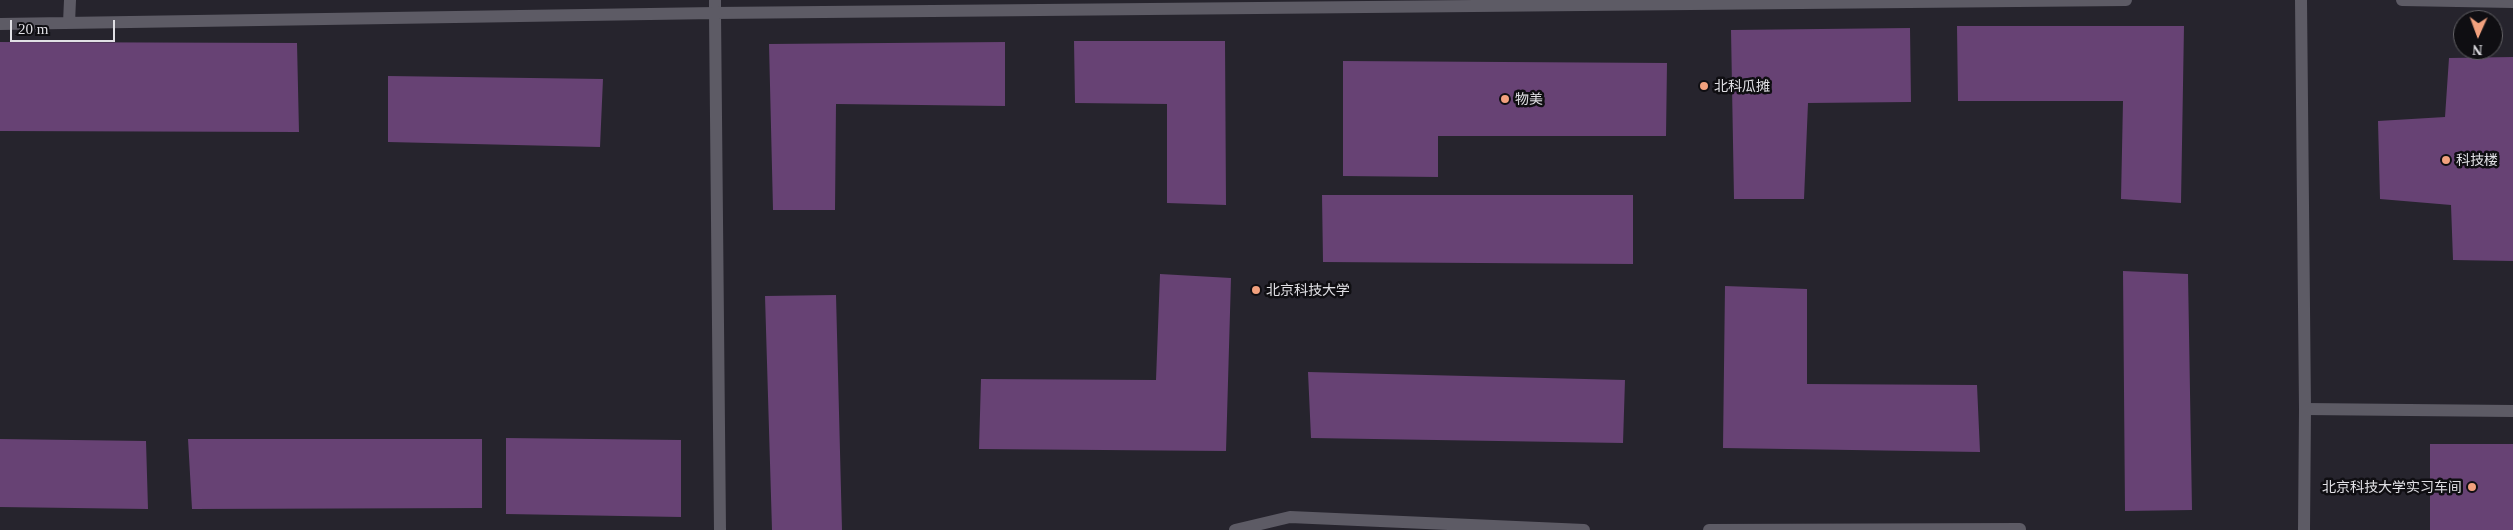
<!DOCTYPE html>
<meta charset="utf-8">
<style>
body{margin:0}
#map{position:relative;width:2513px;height:530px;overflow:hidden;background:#26242d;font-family:Georgia,serif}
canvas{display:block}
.north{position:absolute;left:2453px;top:10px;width:50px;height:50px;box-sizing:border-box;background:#0f0e12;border:1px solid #636266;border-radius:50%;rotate:182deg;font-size:14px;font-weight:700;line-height:20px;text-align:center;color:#e1e0e5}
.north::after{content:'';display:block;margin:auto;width:18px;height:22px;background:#f2a17e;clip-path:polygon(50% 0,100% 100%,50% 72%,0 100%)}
.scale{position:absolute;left:10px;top:20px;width:105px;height:22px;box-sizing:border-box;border:2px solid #e1e0e5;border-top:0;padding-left:6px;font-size:15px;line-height:18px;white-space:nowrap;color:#e1e0e5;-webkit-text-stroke:4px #0f0e12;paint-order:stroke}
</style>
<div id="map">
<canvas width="2513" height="530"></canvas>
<div class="north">N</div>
<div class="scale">20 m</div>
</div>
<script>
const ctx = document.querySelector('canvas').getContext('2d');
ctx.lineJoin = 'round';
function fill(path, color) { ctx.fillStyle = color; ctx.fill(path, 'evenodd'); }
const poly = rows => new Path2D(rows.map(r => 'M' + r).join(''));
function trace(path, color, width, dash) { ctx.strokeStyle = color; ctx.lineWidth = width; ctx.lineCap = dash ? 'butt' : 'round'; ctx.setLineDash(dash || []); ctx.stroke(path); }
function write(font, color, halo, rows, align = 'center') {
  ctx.font = font + ' Georgia,"Noto Sans SC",serif'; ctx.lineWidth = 5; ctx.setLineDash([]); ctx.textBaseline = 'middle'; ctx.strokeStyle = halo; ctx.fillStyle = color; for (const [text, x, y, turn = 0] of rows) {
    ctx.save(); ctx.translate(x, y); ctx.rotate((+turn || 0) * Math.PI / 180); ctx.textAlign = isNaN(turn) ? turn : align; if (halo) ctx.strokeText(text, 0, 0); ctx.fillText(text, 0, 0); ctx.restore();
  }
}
fill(poly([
 [1957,26,2184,26,2181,203,2121,199,2123,101,1958,101],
 [1910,28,1911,102,1808,103,1804,199,1734,199,1731,30],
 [1074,41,1225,41,1226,205,1167,203,1167,104,1075,103],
 [0,42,297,43,299,132,0,131],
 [1005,42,1005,106,836,104,835,210,773,210,769,44],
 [2513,57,2513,261,2453,260,2451,205,2380,199,2378,121,2445,117,2449,58],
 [1343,61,1667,63,1666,136,1438,136,1438,177,1343,176],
 [388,76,603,79,600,147,388,142],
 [1322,195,1633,195,1633,264,1323,262],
 [2123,271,2188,274,2192,510,2125,511],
 [1160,274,1231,278,1226,451,979,449,981,379,1156,380],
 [1725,286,1807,289,1807,384,1977,385,1980,452,1723,448],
 [836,295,842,530,772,530,765,296],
 [1308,372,1625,380,1623,443,1311,438],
 [506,438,681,440,681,517,506,514],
 [0,439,146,441,148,509,0,507],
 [188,439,482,439,482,508,192,509],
 [2430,444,2513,444,2513,530,2430,530]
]), '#674274');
trace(poly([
 [2305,409,2513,411]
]), '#5d5b65', 12);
trace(poly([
 [715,0,715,13]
]), '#5d5b65', 12);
trace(poly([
 [2301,0,2305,409,2304,530],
 [2402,0,2513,2],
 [715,13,720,530],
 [69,23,70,0],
 [0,24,715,13,2126,0],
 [1235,530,1290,517,1584,530],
 [1709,530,2020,529]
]), '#5d5b65', 12);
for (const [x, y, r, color] of [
 [1704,86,5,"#f2a17e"],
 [1505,99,5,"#f2a17e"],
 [2446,160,5,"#f2a17e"],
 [1256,290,5,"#f2a17e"],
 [2472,487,5,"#f2a17e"]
]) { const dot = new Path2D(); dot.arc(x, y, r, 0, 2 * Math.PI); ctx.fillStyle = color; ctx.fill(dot); trace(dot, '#0f0e12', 2); }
write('14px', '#e1e0e5', '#0f0e12', [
 ["北科瓜摊",1714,86],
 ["物美",1515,99],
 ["科技楼",2456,160],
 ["北京科技大学",1266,290],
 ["北京科技大学实习车间",2462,487,"right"]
], 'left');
</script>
